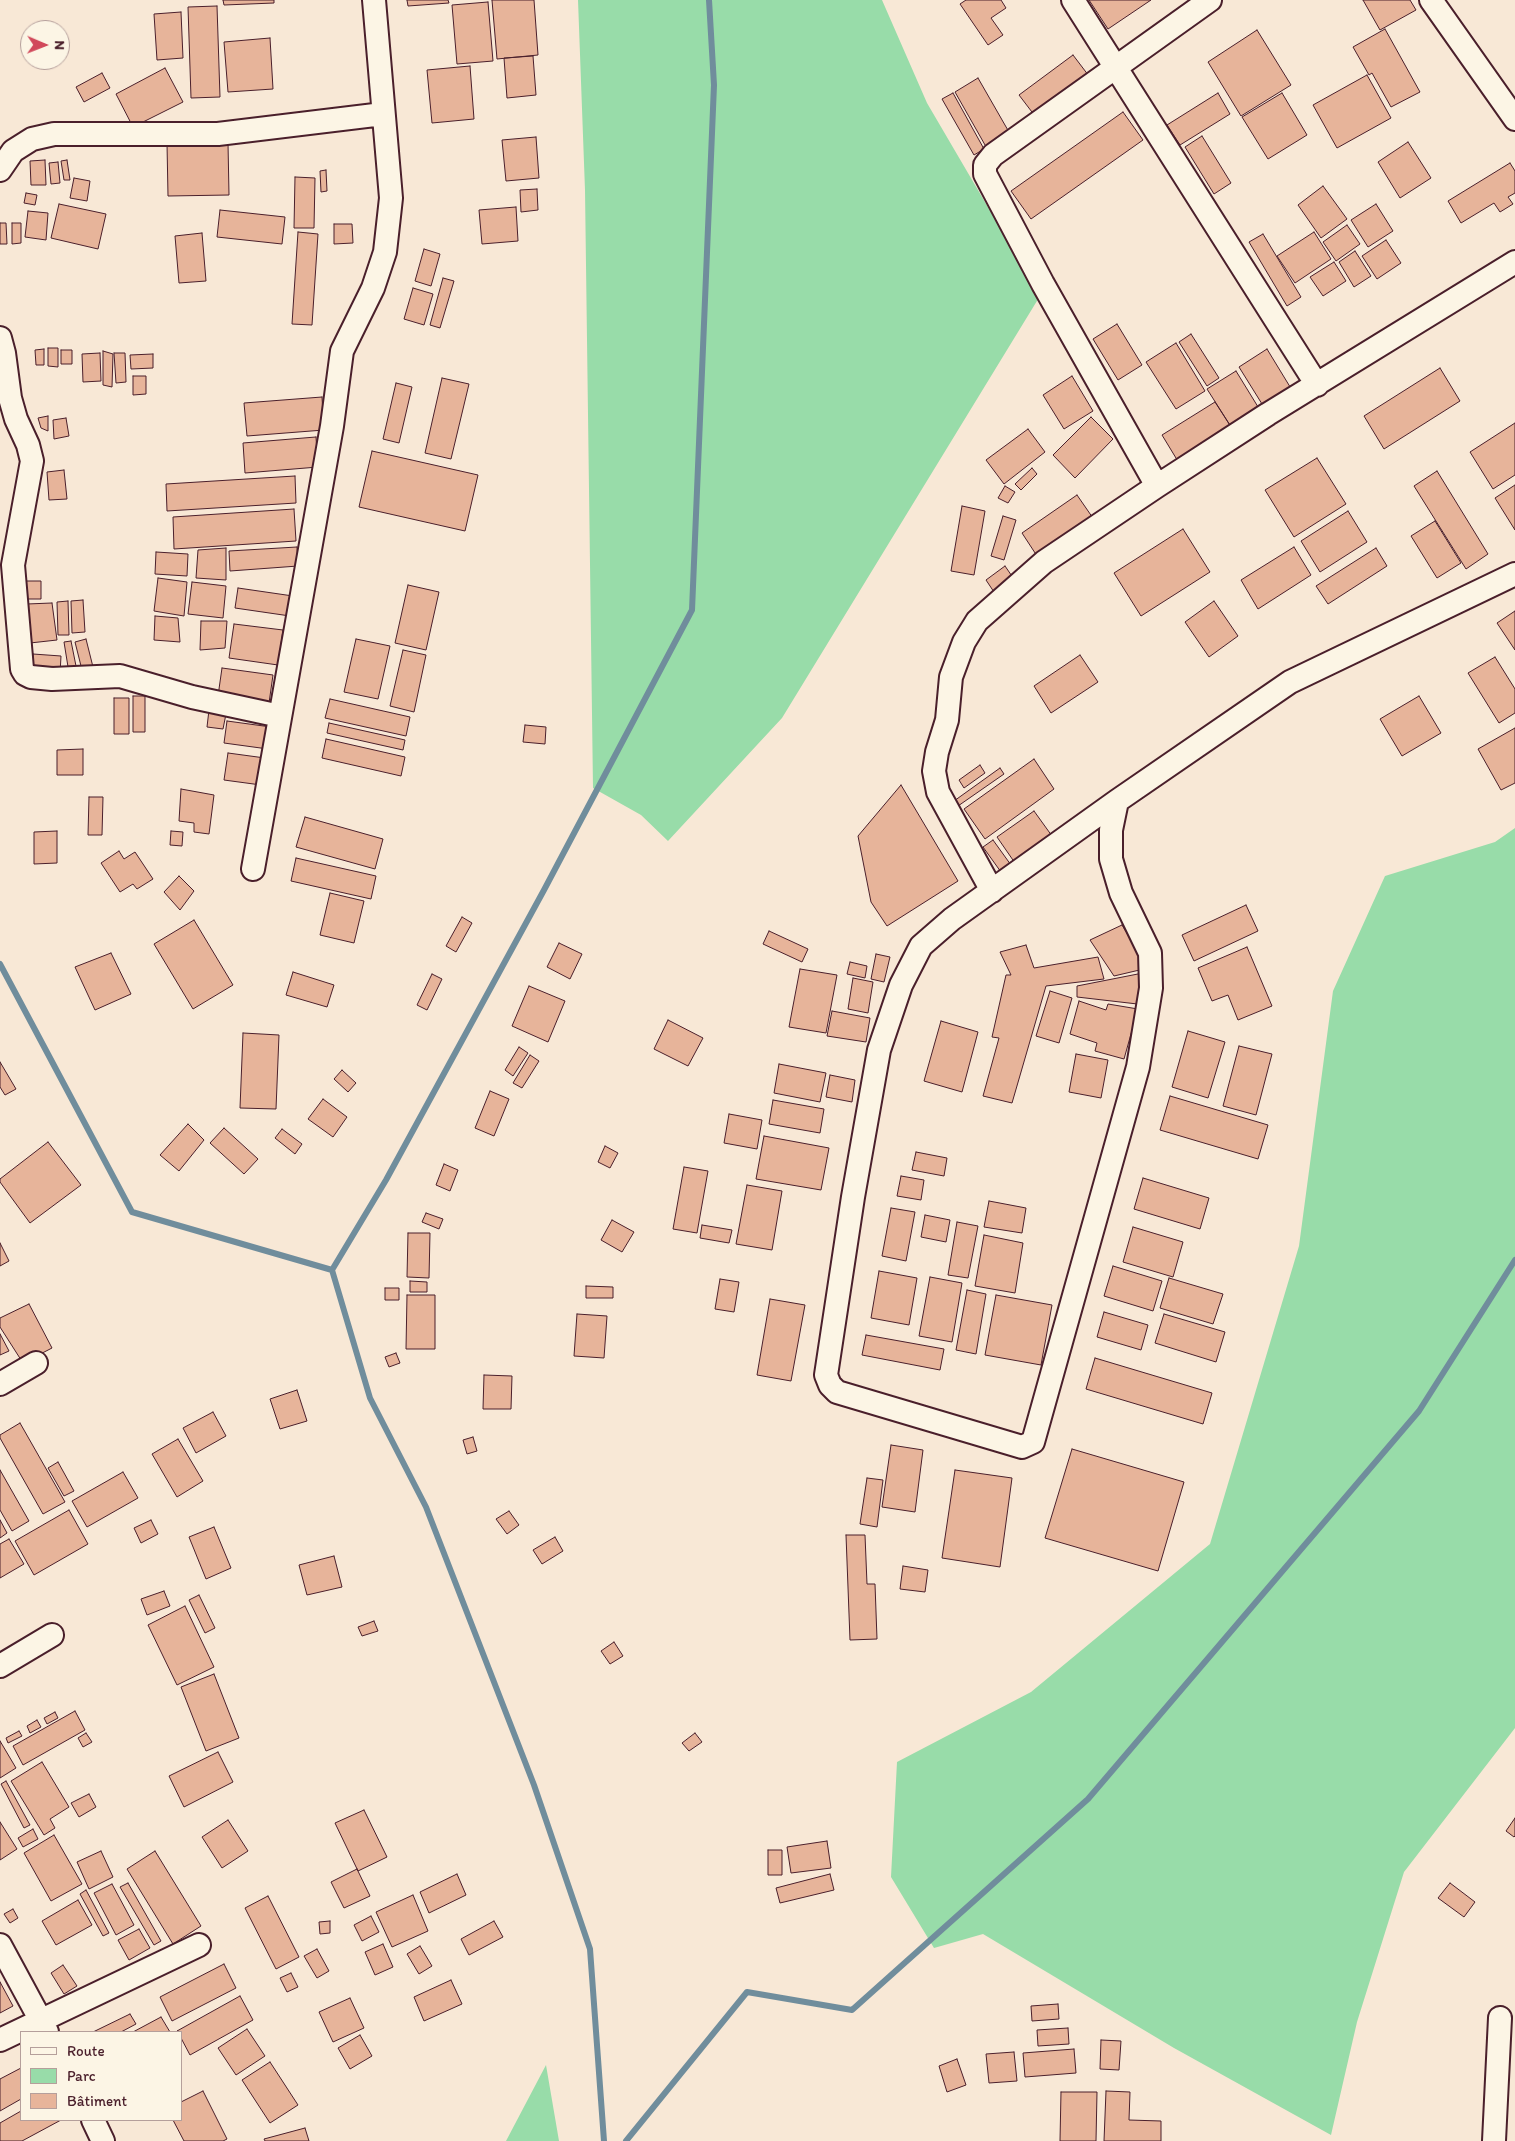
<!DOCTYPE html>
<meta charset="utf-8">
<style>
body{margin:0}
#map{position:relative;width:1515px;height:2141px;overflow:hidden;background:#f8e8d6;font-family:Itim,sans-serif}
canvas{display:block}
.legend{position:absolute;left:20px;top:2031px;width:162px;height:90px;box-sizing:border-box;background:#fcf5e5;border:1px solid #b59f9b;margin:0;padding:6px 9px;list-style:none;font-size:15px;color:#4a1f2b}
.legend li{display:flex;align-items:center;gap:10px;height:25px}
.legend b{width:25px;border:1px solid #b59f9b}
.north{position:absolute;left:20px;top:20px;width:50px;height:50px;box-sizing:border-box;background:#fcf5e5;border:1px solid #b59f9b;border-radius:50%;rotate:91deg;font-size:14px;font-weight:700;line-height:20px;text-align:center;color:#4a1f2b}
.north::after{content:'';display:block;margin:auto;width:18px;height:22px;background:#d1495b;clip-path:polygon(50% 0,100% 100%,50% 72%,0 100%)}
</style>
<div id="map">
<canvas width="1515" height="2141"></canvas>
<ul class="legend">
<li><b style="height:6px;background:#fcf5e5"></b>Route</li>
<li><b style="height:14px;background:#98dca9"></b>Parc</li>
<li><b style="height:14px;background:#e7b49a"></b>Bâtiment</li>
</ul>
<div class="north">N</div>
</div>
<script>
const ctx = document.querySelector('canvas').getContext('2d');
ctx.lineJoin = 'round';
function fill(path, color) { ctx.fillStyle = color; ctx.fill(path, 'evenodd'); }
const poly = rows => new Path2D(rows.map(r => 'M' + r).join(''));
function trace(path, color, width, dash) { ctx.strokeStyle = color; ctx.lineWidth = width; ctx.lineCap = dash ? 'butt' : 'round'; ctx.setLineDash(dash || []); ctx.stroke(path); }
fill(poly([
 [578,0,882,0,927,103,1040,296,782,718,668,841,641,815,593,788,585,190],
 [1515,828,1515,1728,1404,1872,1357,2022,1331,2135,1174,2048,983,1934,934,1948,891,1877,897,1762,1031,1692,1210,1544,1299,1246,1333,991,1385,876,1495,842],
 [546,2065,559,2141,506,2141]
]), '#98dca9');
trace(poly([
 [0,964,132,1212,332,1270,370,1398,426,1507,534,1785,590,1949,604,2141],
 [332,1270,386,1180,544,890,692,610,714,85,709,0],
 [626,2141,747,1992,852,2010,1088,1799,1419,1411,1515,1260]
]), '#708d9c', 6);
const building = poly([
 [223,0,274,0,274,3,224,5,223,0],
 [407,0,448,0,449,3,408,6,407,0],
 [492,0,534,0,538,55,497,59,492,0],
 [966,0,1001,0,1006,8,991,18,1003,35,988,45,960,4,966,0],
 [1089,0,1151,0,1108,29,1089,0],
 [1363,0,1410,0,1416,10,1380,30,1363,0],
 [488,2,493,61,457,64,452,5,488,2],
 [217,6,220,97,191,98,188,7,217,6],
 [181,12,183,58,157,60,154,14,181,12],
 [1385,29,1420,92,1391,107,1372,73,1369,75,1353,47,1385,29],
 [1257,30,1291,85,1241,116,1208,62,1257,30],
 [270,38,273,89,228,92,224,42,270,38],
 [1073,55,1092,80,1035,116,1019,95,1073,55],
 [533,56,536,95,507,98,504,58,533,56],
 [470,66,474,119,432,123,427,70,470,66],
 [165,68,183,102,133,127,116,94,165,68],
 [102,73,110,88,84,102,76,87,102,73],
 [1367,75,1391,118,1337,148,1313,105,1367,75],
 [978,78,1013,139,989,152,955,92,978,78],
 [953,93,984,149,974,155,942,99,953,93],
 [1218,93,1230,114,1180,145,1167,125,1218,93],
 [1282,93,1307,135,1268,159,1242,117,1282,93],
 [1123,112,1143,140,1031,219,1011,191,1123,112],
 [1202,136,1231,183,1214,194,1185,147,1202,136],
 [536,137,539,178,506,181,502,140,536,137],
 [1408,142,1431,178,1400,198,1378,162,1408,142],
 [167,143,228,143,229,195,168,196,167,143],
 [45,160,46,185,31,185,30,161,45,160],
 [67,160,70,180,64,180,61,161,67,160],
 [58,162,60,183,51,184,49,163,58,162],
 [1510,163,1515,171,1515,193,1508,197,1513,204,1500,212,1494,203,1461,223,1448,201,1510,163],
 [326,170,327,191,321,192,320,171,326,170],
 [295,177,315,178,314,228,294,228,295,177],
 [74,178,90,181,87,201,70,198,74,178],
 [1323,186,1347,219,1321,238,1298,205,1323,186],
 [537,189,538,210,521,212,520,190,537,189],
 [26,193,37,195,35,205,24,203,26,193],
 [59,204,106,214,98,249,51,238,59,204],
 [1376,204,1393,231,1368,247,1351,220,1376,204],
 [516,207,518,241,482,244,479,210,516,207],
 [220,210,285,217,282,244,217,237,220,210],
 [28,211,48,213,46,240,25,237,28,211],
 [0,223,6,223,7,244,0,244,0,223],
 [12,223,21,223,21,243,12,244,12,223],
 [334,224,352,224,353,243,334,244,334,224],
 [1347,225,1360,244,1336,261,1323,242,1347,225],
 [298,232,318,234,312,325,292,324,298,232],
 [1314,232,1331,259,1295,283,1277,256,1314,232],
 [202,233,206,281,179,283,175,236,202,233],
 [1263,234,1301,297,1287,306,1249,242,1263,234],
 [1386,240,1401,263,1377,279,1362,256,1386,240],
 [424,249,440,254,431,286,415,281,424,249],
 [1355,251,1371,276,1354,287,1339,262,1355,251],
 [1334,262,1346,281,1323,296,1310,277,1334,262],
 [443,278,454,281,440,328,430,325,443,278],
 [413,288,433,294,424,325,404,319,413,288],
 [1117,324,1142,365,1118,380,1093,339,1117,324],
 [1191,334,1219,378,1207,386,1179,342,1191,334],
 [1176,343,1205,391,1176,409,1146,362,1176,343],
 [48,348,58,348,58,367,48,366,48,348],
 [44,349,44,365,36,365,35,350,44,349],
 [1267,349,1295,395,1267,412,1239,367,1267,349],
 [61,350,72,350,72,364,61,364,61,350],
 [103,351,113,354,112,387,103,385,103,351],
 [100,353,101,381,83,382,82,354,100,353],
 [114,353,125,353,126,382,116,383,114,353],
 [153,354,153,368,131,369,130,355,153,354],
 [1440,368,1460,401,1384,449,1364,416,1440,368],
 [1236,371,1263,415,1235,433,1207,389,1236,371],
 [133,376,146,376,146,394,133,395,133,376],
 [1072,376,1093,411,1064,429,1043,395,1072,376],
 [442,378,469,384,451,459,425,453,442,378],
 [396,383,412,387,399,443,383,439,396,383],
 [322,397,324,430,247,436,244,403,322,397],
 [1215,402,1233,430,1179,463,1162,435,1215,402],
 [48,416,48,431,41,428,38,418,48,416],
 [1091,417,1113,439,1075,478,1053,455,1091,417],
 [66,418,69,436,54,439,53,420,66,418],
 [1515,423,1515,475,1493,489,1470,452,1515,423],
 [1028,429,1045,452,1004,484,986,460,1028,429],
 [316,437,318,467,245,473,243,443,316,437],
 [372,451,478,475,465,531,359,507,372,451],
 [1317,458,1346,504,1294,537,1265,490,1317,458],
 [1032,468,1037,474,1021,490,1015,484,1032,468],
 [64,470,67,499,49,500,47,472,64,470],
 [1437,471,1488,554,1466,569,1414,486,1437,471],
 [295,476,296,503,167,511,166,484,295,476],
 [1515,485,1515,530,1495,498,1515,485],
 [1005,486,1015,492,1008,503,998,498,1005,486],
 [1077,495,1095,521,1039,559,1022,533,1077,495],
 [962,506,985,511,974,575,951,571,962,506],
 [294,509,296,541,174,549,173,517,294,509],
 [1348,511,1367,542,1320,572,1301,541,1348,511],
 [1003,516,1016,520,1004,560,991,556,1003,516],
 [1435,521,1461,563,1437,578,1411,536,1435,521],
 [1183,529,1210,572,1141,616,1114,573,1183,529],
 [297,547,298,566,230,571,229,551,297,547],
 [1294,547,1311,575,1258,609,1241,580,1294,547],
 [226,548,226,580,196,578,198,550,226,548],
 [1376,548,1387,566,1328,604,1316,586,1376,548],
 [156,552,188,554,187,576,155,574,156,552],
 [1005,566,1016,582,996,595,986,580,1005,566],
 [158,578,187,582,184,616,154,611,158,578],
 [25,581,41,581,41,599,26,599,25,581],
 [192,582,226,586,223,618,188,614,192,582],
 [408,585,439,592,426,650,395,643,408,585],
 [238,588,293,596,290,616,235,608,238,588],
 [83,600,85,632,72,633,71,601,83,600],
 [68,601,69,635,58,635,57,602,68,601],
 [1214,601,1238,636,1209,657,1185,622,1214,601],
 [52,603,57,640,30,643,27,604,52,603],
 [1515,611,1515,650,1497,623,1515,611],
 [155,616,178,618,180,642,154,640,155,616],
 [201,621,227,621,225,648,200,650,201,621],
 [234,624,283,630,278,665,229,658,234,624],
 [86,639,94,671,83,674,75,642,86,639],
 [356,639,390,646,378,699,344,692,356,639],
 [71,641,77,671,69,673,64,642,71,641],
 [403,650,426,655,414,712,390,706,403,650],
 [33,654,61,656,60,674,32,672,33,654],
 [1080,655,1098,682,1051,713,1034,686,1080,655],
 [1495,657,1515,689,1515,713,1499,723,1468,673,1495,657],
 [222,668,273,675,269,703,218,696,222,668],
 [133,696,145,696,145,732,133,732,133,696],
 [1419,696,1441,733,1402,756,1380,719,1419,696],
 [114,698,129,698,129,734,114,734,114,698],
 [330,699,410,717,406,736,325,718,330,699],
 [209,710,226,714,223,729,207,727,209,710],
 [227,721,271,727,268,749,224,743,227,721],
 [329,723,405,740,403,750,327,733,329,723],
 [525,725,546,727,545,744,523,742,525,725],
 [1515,728,1515,783,1501,790,1478,749,1515,728],
 [326,739,405,757,401,776,322,758,326,739],
 [83,749,83,775,57,775,57,750,83,749],
 [228,753,265,758,261,785,224,780,228,753],
 [1034,759,1054,789,985,839,964,809,1034,759],
 [980,765,985,773,964,788,959,780,980,765],
 [1000,768,1004,774,958,806,954,801,1000,768],
 [901,785,958,881,887,926,871,902,858,836,901,785],
 [181,789,214,795,209,834,194,832,194,823,179,821,181,789],
 [89,797,103,797,102,835,88,835,89,797],
 [1034,811,1052,836,1015,863,997,837,1034,811],
 [305,817,383,839,375,869,296,847,305,817],
 [57,831,57,863,34,864,34,832,57,831],
 [171,831,183,832,182,846,170,845,171,831],
 [993,840,1016,872,1006,879,983,847,993,840],
 [119,851,124,859,135,852,153,879,137,889,133,884,120,892,101,863,119,851],
 [296,858,376,876,371,899,291,881,296,858],
 [179,876,194,891,180,910,164,892,179,876],
 [330,893,364,901,354,943,320,935,330,893],
 [1246,905,1258,931,1194,961,1182,935,1246,905],
 [462,917,472,923,456,952,446,946,462,917],
 [194,920,233,985,193,1009,154,944,194,920],
 [1122,925,1148,968,1114,976,1090,940,1122,925],
 [769,931,808,949,802,962,763,944,769,931],
 [559,943,582,954,570,979,547,967,559,943],
 [1026,945,1034,968,1098,957,1104,979,1046,986,1012,1103,983,1096,999,1038,992,1037,1006,975,1011,975,1000,952,1026,945],
 [1247,947,1272,1006,1238,1020,1228,995,1212,1001,1198,968,1247,947],
 [111,953,131,994,95,1010,75,967,111,953],
 [876,954,890,957,884,982,871,979,876,954],
 [850,962,867,966,865,978,847,974,850,962],
 [800,969,837,975,826,1033,789,1027,800,969],
 [293,972,334,985,327,1007,286,995,293,972],
 [1148,972,1146,1005,1077,997,1077,986,1148,972],
 [432,974,442,979,427,1010,417,1005,432,974],
 [853,978,873,982,868,1013,848,1009,853,978],
 [529,986,565,1001,548,1042,512,1026,529,986],
 [1050,991,1072,998,1059,1043,1036,1036,1050,991],
 [1079,1001,1106,1010,1108,1004,1138,1009,1124,1059,1095,1051,1097,1043,1070,1034,1079,1001],
 [832,1011,870,1018,866,1042,827,1036,832,1011],
 [668,1020,703,1038,688,1066,654,1049,668,1020],
 [941,1021,978,1032,962,1092,924,1081,941,1021],
 [1188,1031,1225,1042,1208,1098,1172,1087,1188,1031],
 [243,1033,279,1035,276,1109,240,1108,243,1033],
 [1239,1046,1272,1054,1256,1115,1223,1106,1239,1046],
 [519,1047,528,1053,513,1076,505,1070,519,1047],
 [1076,1054,1108,1060,1101,1098,1069,1092,1076,1054],
 [530,1055,539,1061,522,1088,513,1083,530,1055],
 [0,1062,16,1089,5,1095,0,1087,0,1062],
 [779,1064,826,1073,820,1102,774,1093,779,1064],
 [342,1070,356,1083,348,1092,334,1079,342,1070],
 [830,1075,855,1080,852,1102,826,1097,830,1075],
 [490,1091,509,1099,494,1136,475,1128,490,1091],
 [1170,1096,1268,1125,1258,1159,1160,1130,1170,1096],
 [323,1099,347,1117,333,1137,308,1119,323,1099],
 [773,1100,824,1109,820,1133,769,1124,773,1100],
 [729,1114,762,1120,757,1149,724,1143,729,1114],
 [188,1124,204,1140,179,1171,160,1155,188,1124],
 [224,1128,258,1159,244,1174,210,1143,224,1128],
 [282,1129,302,1144,295,1154,275,1138,282,1129],
 [764,1136,829,1148,821,1190,756,1179,764,1136],
 [48,1142,81,1185,30,1223,0,1182,0,1179,48,1142],
 [605,1146,618,1153,610,1168,598,1162,605,1146],
 [916,1152,947,1158,944,1176,912,1170,916,1152],
 [444,1164,458,1170,450,1191,436,1185,444,1164],
 [684,1167,708,1171,697,1233,673,1229,684,1167],
 [901,1176,924,1180,921,1200,897,1196,901,1176],
 [1143,1178,1209,1198,1200,1229,1134,1209,1143,1178],
 [747,1185,782,1191,772,1250,736,1244,747,1185],
 [989,1201,1026,1208,1022,1233,984,1227,989,1201],
 [891,1208,915,1212,906,1261,882,1256,891,1208],
 [426,1213,443,1219,439,1229,422,1222,426,1213],
 [925,1215,950,1220,946,1242,921,1237,925,1215],
 [612,1220,634,1232,622,1252,601,1240,612,1220],
 [957,1222,978,1226,968,1278,948,1275,957,1222],
 [702,1225,732,1230,729,1243,700,1238,702,1225],
 [1133,1227,1183,1242,1173,1277,1123,1262,1133,1227],
 [408,1233,430,1233,429,1278,407,1277,408,1233],
 [984,1235,1023,1243,1015,1293,975,1286,984,1235],
 [0,1243,9,1261,0,1266,0,1243],
 [1113,1266,1162,1281,1153,1311,1104,1296,1113,1266],
 [879,1271,917,1278,909,1325,871,1318,879,1271],
 [930,1277,962,1283,952,1342,919,1336,930,1277],
 [1169,1278,1223,1294,1213,1324,1160,1308,1169,1278],
 [720,1279,739,1282,734,1312,715,1309,720,1279],
 [410,1281,427,1282,427,1292,410,1292,410,1281],
 [586,1286,613,1287,613,1298,586,1298,586,1286],
 [385,1288,399,1288,399,1300,385,1300,385,1288],
 [967,1290,986,1294,976,1354,956,1350,967,1290],
 [407,1295,435,1295,435,1349,406,1349,407,1295],
 [996,1295,1052,1305,1041,1365,985,1355,996,1295],
 [770,1299,805,1305,791,1381,757,1375,770,1299],
 [29,1304,52,1348,23,1363,0,1327,0,1318,29,1304],
 [1104,1312,1148,1325,1141,1350,1097,1337,1104,1312],
 [577,1314,607,1316,604,1358,574,1356,577,1314],
 [1164,1314,1225,1332,1216,1362,1155,1343,1164,1314],
 [0,1334,9,1351,0,1355,0,1334],
 [866,1335,944,1349,940,1370,862,1355,866,1335],
 [396,1353,400,1363,389,1367,385,1357,396,1353],
 [1095,1358,1212,1393,1203,1424,1086,1389,1095,1358],
 [484,1375,512,1376,511,1409,483,1409,484,1375],
 [297,1390,307,1421,280,1429,270,1399,297,1390],
 [213,1412,226,1436,196,1453,183,1428,213,1412],
 [20,1423,65,1502,43,1514,0,1438,0,1435,20,1423],
 [473,1437,477,1451,467,1454,463,1440,473,1437],
 [178,1439,203,1481,177,1497,152,1454,178,1439],
 [891,1445,923,1450,915,1512,882,1507,891,1445],
 [1072,1449,1184,1482,1158,1571,1045,1538,1072,1449],
 [58,1462,74,1491,64,1496,48,1468,58,1462],
 [0,1470,29,1521,12,1531,0,1510,0,1470],
 [955,1470,1012,1478,1000,1567,942,1558,955,1470],
 [123,1472,138,1498,87,1527,72,1501,123,1472],
 [867,1478,883,1480,877,1527,860,1524,867,1478],
 [69,1510,88,1544,34,1575,15,1541,69,1510],
 [509,1511,519,1525,507,1534,496,1519,509,1511],
 [0,1520,7,1533,0,1538,0,1520],
 [151,1520,158,1534,141,1543,134,1528,151,1520],
 [214,1527,231,1568,206,1579,189,1537,214,1527],
 [846,1535,865,1535,867,1584,875,1584,877,1639,850,1640,846,1535],
 [555,1537,563,1551,542,1564,533,1550,555,1537],
 [9,1539,24,1564,0,1578,0,1544,9,1539],
 [334,1556,342,1587,307,1595,299,1565,334,1556],
 [903,1566,928,1570,925,1592,900,1589,903,1566],
 [164,1591,170,1606,147,1615,141,1599,164,1591],
 [199,1595,215,1628,205,1633,189,1600,199,1595],
 [185,1606,214,1667,177,1685,148,1625,185,1606],
 [374,1621,378,1631,362,1636,358,1627,374,1621],
 [614,1642,623,1656,610,1664,601,1651,614,1642],
 [214,1674,239,1738,206,1751,181,1687,214,1674],
 [75,1711,85,1730,23,1765,13,1746,75,1711],
 [55,1712,58,1718,47,1724,44,1718,55,1712],
 [37,1720,41,1727,30,1733,27,1726,37,1720],
 [19,1731,22,1736,8,1743,6,1738,19,1731],
 [86,1733,92,1742,83,1747,78,1738,86,1733],
 [695,1733,702,1742,689,1751,682,1743,695,1733],
 [0,1741,16,1768,0,1778,0,1741],
 [218,1752,233,1782,184,1807,169,1776,218,1752],
 [42,1762,69,1807,50,1819,55,1828,44,1835,11,1781,42,1762],
 [6,1781,30,1825,24,1828,1,1784,6,1781],
 [89,1794,96,1807,79,1817,71,1803,89,1794],
 [364,1810,387,1857,358,1871,335,1823,364,1810],
 [1515,1818,1515,1836,1514,1837,1506,1831,1515,1818],
 [228,1820,248,1851,222,1868,202,1837,228,1820],
 [0,1822,17,1849,0,1860,0,1822],
 [33,1829,38,1839,23,1847,18,1838,33,1829],
 [54,1835,82,1884,51,1901,24,1853,54,1835],
 [827,1841,831,1868,791,1873,787,1847,827,1841],
 [768,1850,782,1850,782,1875,768,1875,768,1850],
 [101,1851,113,1877,89,1889,77,1862,101,1851],
 [155,1851,201,1926,173,1944,127,1869,155,1851],
 [357,1869,370,1896,344,1908,331,1882,357,1869],
 [457,1874,466,1895,429,1913,420,1892,457,1874],
 [830,1874,834,1890,780,1903,776,1888,830,1874],
 [128,1883,161,1941,154,1945,120,1887,128,1883],
 [1450,1883,1475,1902,1464,1917,1438,1898,1450,1883],
 [112,1884,134,1925,116,1935,94,1893,112,1884],
 [86,1890,109,1933,103,1936,80,1894,86,1890],
 [413,1895,428,1931,392,1947,376,1912,413,1895],
 [268,1896,299,1957,276,1969,245,1908,268,1896],
 [78,1900,92,1925,56,1945,42,1921,78,1900],
 [13,1909,18,1918,10,1923,4,1914,13,1909],
 [371,1916,379,1932,362,1941,354,1925,371,1916],
 [330,1921,330,1933,320,1934,319,1922,330,1921],
 [494,1921,503,1937,469,1955,461,1939,494,1921],
 [139,1929,150,1948,129,1960,118,1940,139,1929],
 [383,1944,393,1967,375,1975,365,1952,383,1944],
 [420,1946,432,1966,419,1974,407,1954,420,1946],
 [317,1949,329,1971,317,1978,304,1956,317,1949],
 [224,1964,236,1988,172,2021,160,1997,224,1964],
 [63,1965,77,1986,64,1994,51,1973,63,1965],
 [291,1973,298,1987,287,1992,280,1978,291,1973],
 [451,1980,462,2004,424,2021,414,1997,451,1980],
 [0,1982,13,2006,0,2013,0,1982],
 [240,1996,253,2020,190,2055,181,2038,181,2032,177,2031,240,1996],
 [350,1998,364,2028,333,2042,319,2012,350,1998],
 [1058,2004,1059,2019,1032,2021,1031,2006,1058,2004],
 [130,2014,136,2024,121,2032,93,2032,130,2014],
 [161,2017,170,2032,133,2032,161,2017],
 [1068,2028,1069,2044,1038,2046,1037,2030,1068,2028],
 [247,2029,265,2056,236,2075,218,2048,247,2029],
 [360,2035,372,2056,350,2069,338,2048,360,2035],
 [1101,2040,1121,2041,1119,2070,1100,2069,1101,2040],
 [1074,2049,1076,2073,1025,2077,1023,2053,1074,2049],
 [1014,2052,1017,2081,989,2083,986,2054,1014,2052],
 [957,2059,966,2085,947,2092,939,2066,957,2059],
 [270,2062,298,2105,270,2123,242,2080,270,2062],
 [21,2068,21,2099,0,2111,0,2079,21,2068],
 [203,2091,227,2139,223,2141,184,2141,173,2120,181,2120,181,2102,203,2091],
 [1106,2091,1130,2092,1129,2120,1161,2121,1161,2141,1104,2141,1106,2091],
 [1061,2092,1097,2092,1096,2141,1060,2141,1061,2092],
 [21,2111,21,2120,61,2120,22,2141,0,2141,0,2123,21,2111],
 [305,2128,309,2141,265,2141,264,2139,305,2128]
]);
fill(building, '#e7b49a');
trace(building, '#4a1f2b', 1);
const minor = poly([
 [1073,0,1317,385],
 [1431,0,1515,119],
 [0,170,13,151,32,139,54,134,218,134,383,114],
 [0,338,4,353,10,398,16,419,28,445,32,461,13,565,22,669,25,674,31,677,52,679,120,676,192,697,280,716],
 [1157,486,1043,284,985,174,985,165,993,155,1210,0],
 [1117,801,1111,830,1111,859,1121,893,1150,953,1151,988,1138,1067,1033,1442,1022,1447,837,1392,830,1385,826,1375,853,1197,879,1050,901,985,921,946,952,919,1117,801,1290,682,1515,574],
 [253,869,332,426,342,351,373,288,385,252,391,198,374,0],
 [992,891,938,792,934,771,937,752,947,720,951,677,964,642,977,621,1044,562,1157,486,1268,414,1515,262],
 [0,1384,36,1363],
 [0,1666,52,1635],
 [0,1945,47,2032],
 [0,2040,199,1945],
 [93,2120,103,2141],
 [1494,2141,1500,2018]
]);
trace(minor, '#4a1f2b', 26);
trace(minor, '#fcf5e5', 22);
</script>
